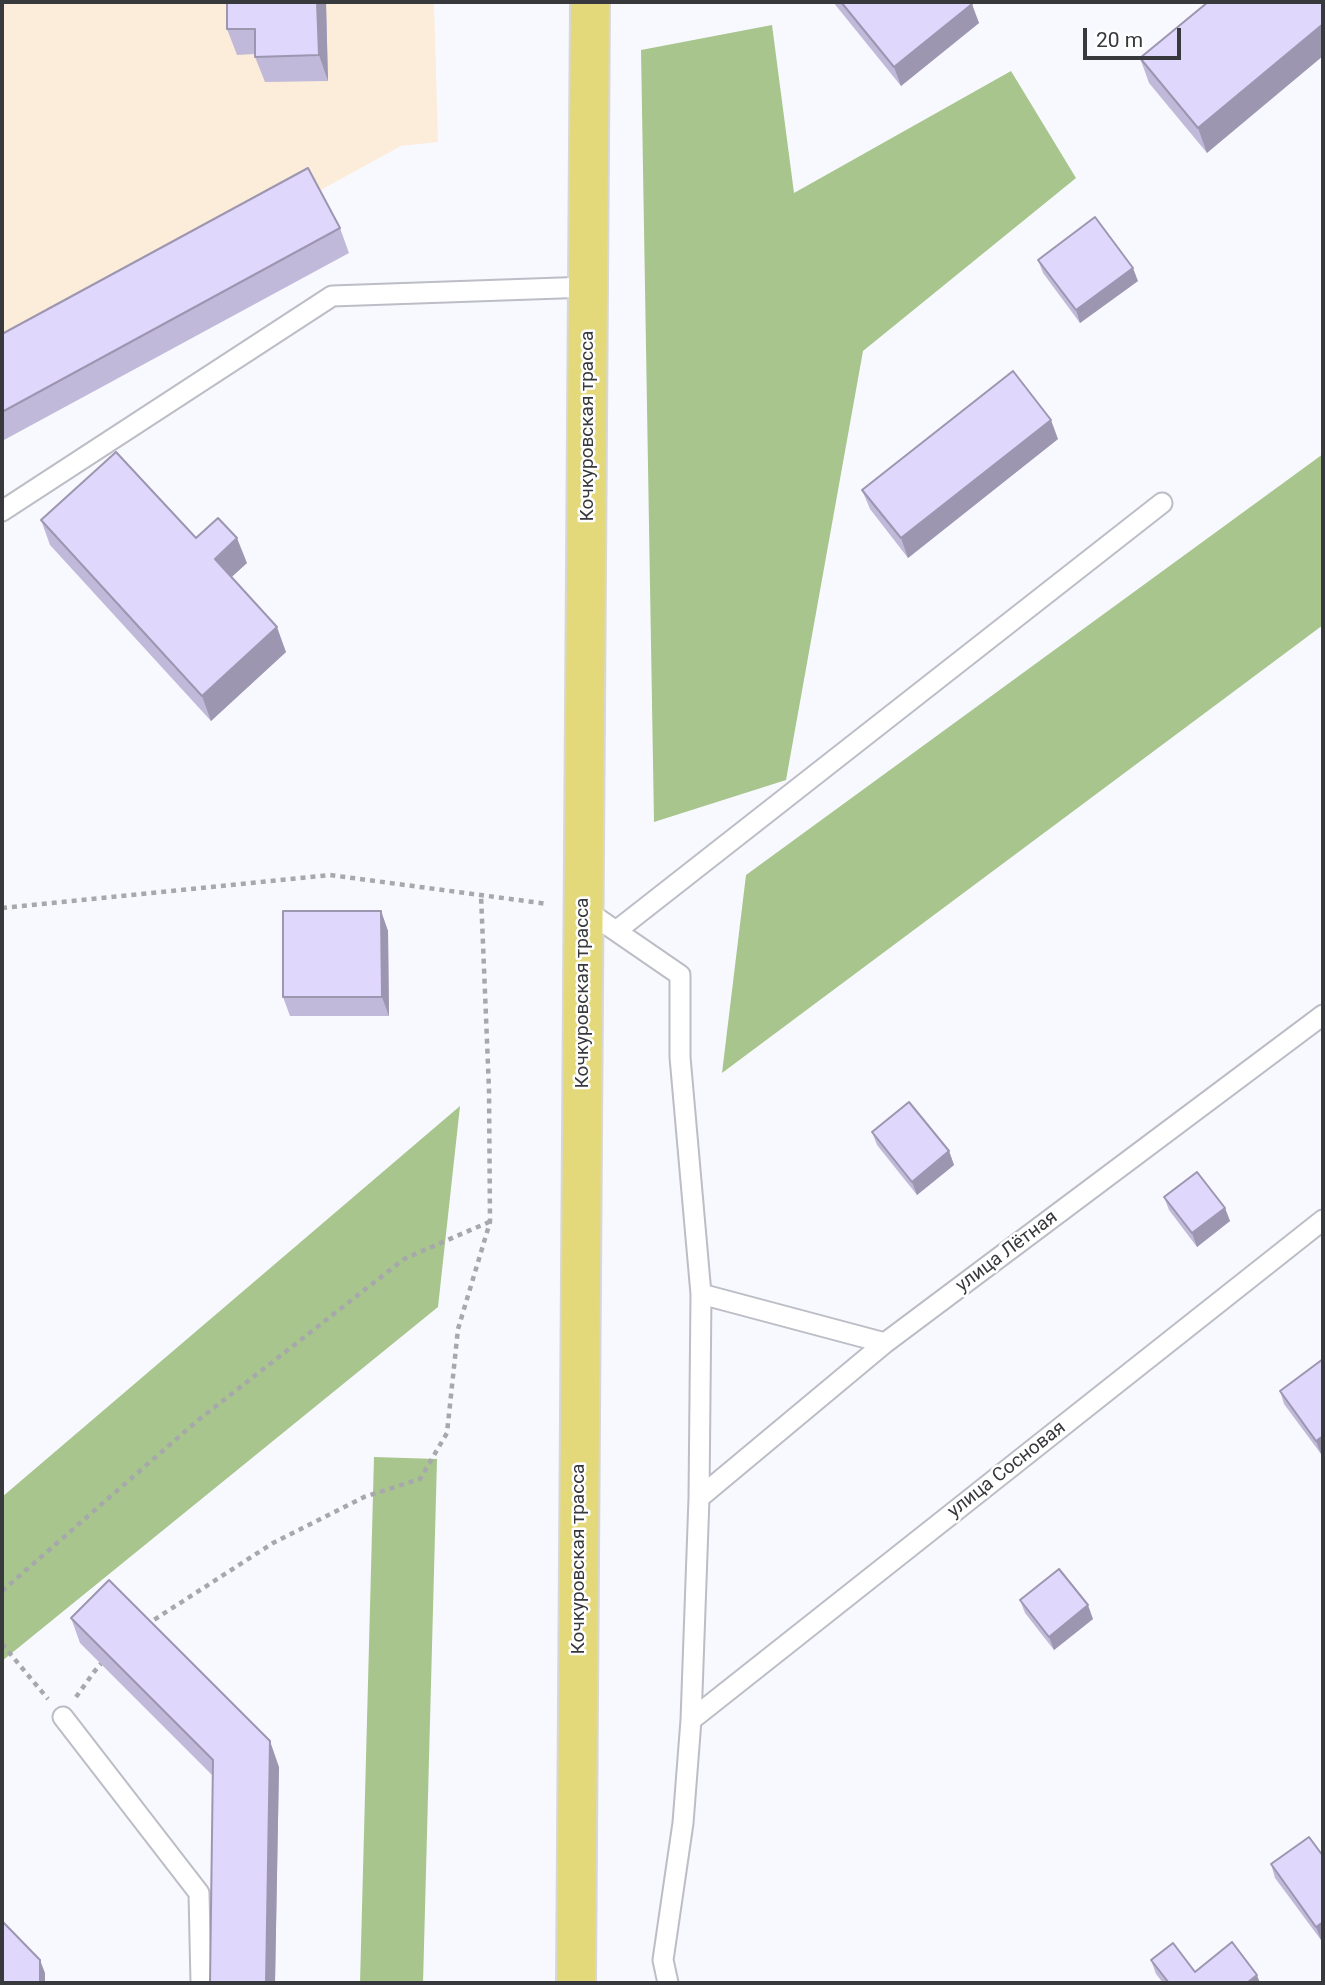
<!DOCTYPE html>
<meta charset="utf-8">
<style>
body{margin:0}
#map{position:relative;width:1325px;height:1985px;overflow:hidden;background:#f8f9fe;font-family:Roboto,sans-serif}
canvas{display:block}
.frame{position:absolute;inset:0;border:4px solid #38393c;pointer-events:none}
.scale{position:absolute;left:1083px;top:28px;width:98px;height:32px;box-sizing:border-box;border:4px solid #38393c;border-top:0;padding-left:9px;font-size:21px;line-height:24px;white-space:nowrap;color:#38393c;-webkit-text-stroke:5px #fff;paint-order:stroke}
</style>
<div id="map">
<canvas width="1325" height="1985"></canvas>
<div class="frame"></div>
<div class="scale">20 m</div>
</div>
<script>
const ctx = document.querySelector('canvas').getContext('2d');
ctx.lineJoin = 'round';
function fill(path, color) { ctx.fillStyle = color; ctx.fill(path, 'evenodd'); }
const poly = rows => new Path2D(rows.map(r => 'M' + r).join(''));
function trace(path, color, width, dash) { ctx.strokeStyle = color; ctx.lineWidth = width; ctx.lineCap = dash ? 'butt' : 'round'; ctx.setLineDash(dash || []); ctx.stroke(path); }
function write(font, color, halo, rows, align = 'center') {
  ctx.font = font + ' Roboto,sans-serif'; ctx.lineWidth = 5; ctx.setLineDash([]); ctx.textBaseline = 'middle'; ctx.strokeStyle = halo; ctx.fillStyle = color; for (const [text, x, y, turn = 0] of rows) {
    ctx.save(); ctx.translate(x, y); ctx.rotate((+turn || 0) * Math.PI / 180); ctx.textAlign = isNaN(turn) ? turn : align; if (halo) ctx.strokeText(text, 0, 0); ctx.fillText(text, 0, 0); ctx.restore();
  }
}
fill(poly([
 [2,2,434,2,438,142,401,146,2,365]
]), '#fcedda');
fill(poly([
 [772,25,794,193,1011,71,1076,178,863,351,786,780,654,822,641,50],
 [1323,454,1323,625,722,1073,746,875],
 [460,1106,438,1307,2,1661,2,1497],
 [374,1457,437,1459,423,1983,360,1983]
]), '#a7c58c');
const service = poly([
 [2,511,332,296,589,287],
 [584,909,680,975,680,1057,701,1294,699,1498,691,1720,683,1823,663,1960,668,1983],
 [616,931,1162,503],
 [701,1294,885,1343],
 [699,1498,885,1343,1323,1015],
 [63,1717,199,1893,201,1983],
 [691,1720,1323,1220]
]);
const primary = poly([
 [576,1983,590,2]
]);
trace(service, '#bcbdc6', 23);
trace(primary, '#d7d7d8', 42);
trace(poly([
 [2,908,330,875,548,904],
 [2,1591,197,1421,404,1259,489,1222],
 [146,1625,273,1543,364,1497,420,1479,447,1433,458,1329,490,1222,489,1090,481,895],
 [2,1644,48,1699],
 [76,1697,94,1672,104,1660]
]), '#a7a8ac', 4.5, [5, 5]);
trace(service, '#fff', 19);
trace(primary, '#e4d97a', 38);
fill(poly([
 [227,2,326,2,328,81,265,82,255,57,255,54,237,55,227,29],
 [833,2,970,2,979,23,901,86],
 [1208,2,1207,153,1149,83,1140,58],
 [340,228,349,253,4,440,2,435,2,334],
 [1038,260,1138,281,1080,323,1043,273],
 [1058,439,908,558,870,509,862,490],
 [41,520,247,563,231,577,286,652,211,721,50,545],
 [381,911,388,931,389,1016,290,1016,283,997],
 [872,1132,949,1151,954,1165,917,1195,877,1145],
 [1164,1197,1225,1208,1230,1221,1197,1247,1169,1210],
 [1323,1359,1321,1454,1284,1404,1280,1391],
 [1020,1600,1093,1619,1054,1650,1025,1613],
 [71,1618,279,1767,275,1983,210,1983,213,1776,80,1643],
 [1323,1856,1323,1938,1321,1940,1275,1878,1271,1864],
 [1151,1960,1195,1972,1260,1983,1163,1983,1156,1974]
]), '#c1b9d9');
fill(poly([
 [317,2,326,2,328,81,319,55],
 [972,4,979,23,901,86,894,67],
 [1323,24,1323,56,1207,153,1198,128],
 [1133,268,1138,281,1080,323,1076,310],
 [1051,420,1058,439,908,558,901,538],
 [237,538,247,563,224,584,215,559],
 [277,627,286,652,211,721,202,696],
 [381,911,388,931,389,1016,382,997],
 [949,1151,954,1165,917,1195,912,1182],
 [1225,1208,1230,1221,1197,1247,1192,1233],
 [1323,1436,1323,1453,1321,1454,1316,1441],
 [1088,1605,1093,1619,1054,1650,1049,1637],
 [270,1741,279,1767,275,1983,266,1983],
 [1323,1922,1323,1938,1321,1940,1316,1927],
 [40,1960,45,1973,45,1983,40,1983],
 [1257,1975,1260,1983,1247,1983]
]), '#9d96b0');
const building = poly([
 [227,2,317,2,319,55,255,57,255,29,227,29,227,2],
 [841,2,970,2,972,4,894,67,841,2],
 [1208,2,1323,2,1323,24,1198,128,1140,58,1208,2],
 [308,168,340,228,2,412,2,334,308,168],
 [1095,217,1133,268,1076,310,1038,260,1095,217],
 [1013,371,1051,420,901,538,862,490,1013,371],
 [116,452,196,538,218,518,237,538,215,559,277,627,202,696,41,520,116,452],
 [283,911,381,911,382,997,283,997,283,911],
 [909,1102,949,1151,912,1182,872,1132,909,1102],
 [1197,1172,1225,1208,1192,1233,1164,1197,1197,1172],
 [1323,1359,1323,1436,1316,1441,1280,1391,1323,1359],
 [1059,1569,1088,1605,1049,1637,1020,1600,1059,1569],
 [109,1580,270,1741,266,1983,210,1983,213,1760,71,1618,109,1580],
 [1309,1837,1323,1856,1323,1922,1316,1927,1271,1864,1309,1837],
 [2,1921,40,1960,40,1983,2,1983,2,1921],
 [1232,1942,1257,1975,1247,1983,1169,1983,1151,1960,1173,1943,1195,1972,1232,1942]
]);
fill(building, '#e0d7fc');
trace(building, '#9d96b0', 2);
write('19px', '#38393c', '#fff', [
 ["Кочкуровская трасса",588,426,-90],
 ["Кочкуровская трасса",583,993,-90],
 ["улица Лётная",1007,1252,-37],
 ["улица Сосновая",1007,1470,-38],
 ["Кочкуровская трасса",579,1559,-90]
]);
</script>
